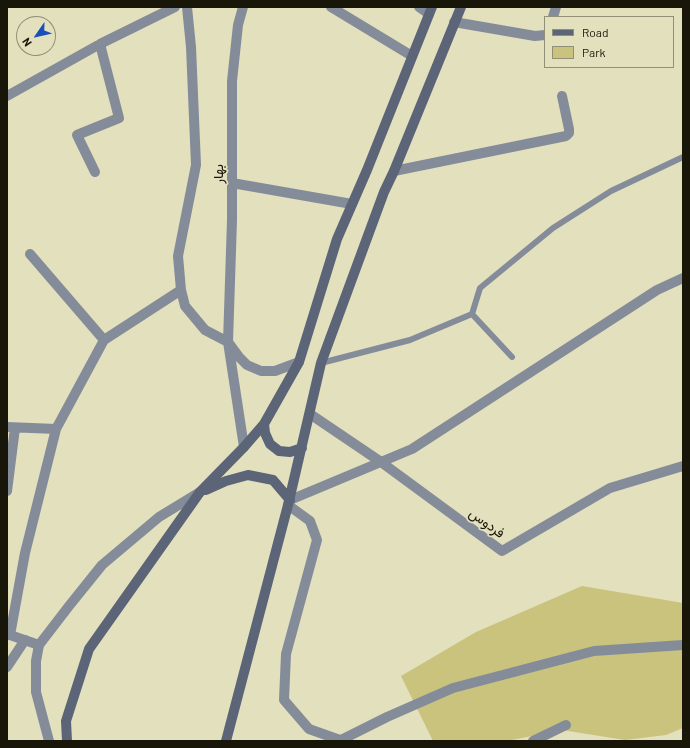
<!DOCTYPE html>
<meta charset="utf-8">
<style>
body{margin:0}
#map{position:relative;width:690px;height:748px;overflow:hidden;background:#e3e0be;font-family:Barlow,sans-serif}
canvas{display:block}
.frame{position:absolute;inset:0;border:8px solid #171609;pointer-events:none}
.legend{position:absolute;left:544px;top:16px;width:130px;height:52px;box-sizing:border-box;background:#e3e0be;border:1px solid #918f76;margin:0;padding:5px 7px;list-style:none;font-size:12px;color:#171609}
.legend li{display:flex;align-items:center;gap:8px;height:20px}
.legend b{width:20px;border:1px solid #918f76}
.north{position:absolute;left:16px;top:16px;width:40px;height:40px;box-sizing:border-box;background:#e3e0be;border:1px solid #918f76;border-radius:50%;rotate:236deg;font-size:11px;font-weight:700;line-height:16px;text-align:center;color:#171609}
.north::after{content:'';display:block;margin:auto;width:14px;height:18px;background:#1a4fbb;clip-path:polygon(50% 0,100% 100%,50% 72%,0 100%)}
</style>
<div id="map">
<canvas width="690" height="748"></canvas>
<div class="frame"></div>
<ul class="legend">
<li><b style="height:5px;background:#5b6577"></b>Road</li>
<li><b style="height:11px;background:#cac37e"></b>Park</li>
</ul>
<div class="north">N</div>
</div>
<script>
const ctx = document.querySelector('canvas').getContext('2d');
ctx.lineJoin = 'round';
function fill(path, color) { ctx.fillStyle = color; ctx.fill(path, 'evenodd'); }
const poly = rows => new Path2D(rows.map(r => 'M' + r).join(''));
function trace(path, color, width, dash) { ctx.strokeStyle = color; ctx.lineWidth = width; ctx.lineCap = dash ? 'butt' : 'round'; ctx.setLineDash(dash || []); ctx.stroke(path); }
function write(font, color, halo, rows, align = 'center') {
  ctx.font = font + ' Barlow,Vazirmatn,sans-serif'; ctx.lineWidth = 3.5; ctx.setLineDash([]); ctx.textBaseline = 'middle'; ctx.strokeStyle = halo; ctx.fillStyle = color; for (const [text, x, y, turn = 0] of rows) {
    ctx.save(); ctx.translate(x, y); ctx.rotate((+turn || 0) * Math.PI / 180); ctx.textAlign = isNaN(turn) ? turn : align; if (halo) ctx.strokeText(text, 0, 0); ctx.fillText(text, 0, 0); ctx.restore();
  }
}
fill(poly([
 [582,586,683,603,683,728,666,735,625,740,562,730,507,741,433,741,401,676,476,632]
]), '#cac37e');
trace(poly([
 [472,314,480,288,553,228,611,191,683,157],
 [321,363,410,340,472,314,512,357]
]), '#858c99', 6);
trace(poly([
 [187,7,191,47,196,165,178,256,181,290,185,306,205,330,228,342,239,357,247,365,261,371,275,371,299,362],
 [243,7,238,25,232,81,232,220,228,342,244,447],
 [331,7,412,56],
 [419,7,429,14],
 [553,17,556,7],
 [454,22,535,36,545,35],
 [7,96,100,44,175,7],
 [394,171,566,136,569,133,569,129,562,96],
 [95,172,77,135,119,118,100,44],
 [232,183,352,204],
 [30,254,104,340],
 [310,414,381,462,502,551,610,488,683,466],
 [7,427,56,429],
 [7,491,15,428],
 [290,500,412,449,657,290,683,278],
 [288,505,310,521,317,540,286,654,284,700,309,729,340,740],
 [10,635,25,553,56,429,104,340,181,290],
 [7,667,25,640],
 [49,741,36,692,36,661,39,645,69,606,102,565,159,517,200,492],
 [339,741,387,717,453,688,594,651,683,645],
 [533,741,566,725]
]), '#858c99', 10);
trace(poly([
 [7,634,39,645]
]), '#858c99', 10);
trace(poly([
 [264,424,265,433,270,444,279,451,290,452,302,448],
 [206,490,226,481,248,475,273,480,290,500],
 [67,741,66,721,89,649,200,492,244,447,264,424,299,362,337,239,367,170,432,7],
 [226,741,288,505,321,363,384,192,394,171,461,7]
]), '#5b6577', 10);
write('14px', '#171609', '#e3e0be', [
 ["بهار",218,174,-90],
 ["فردوس",487,523,36]
]);
</script>
